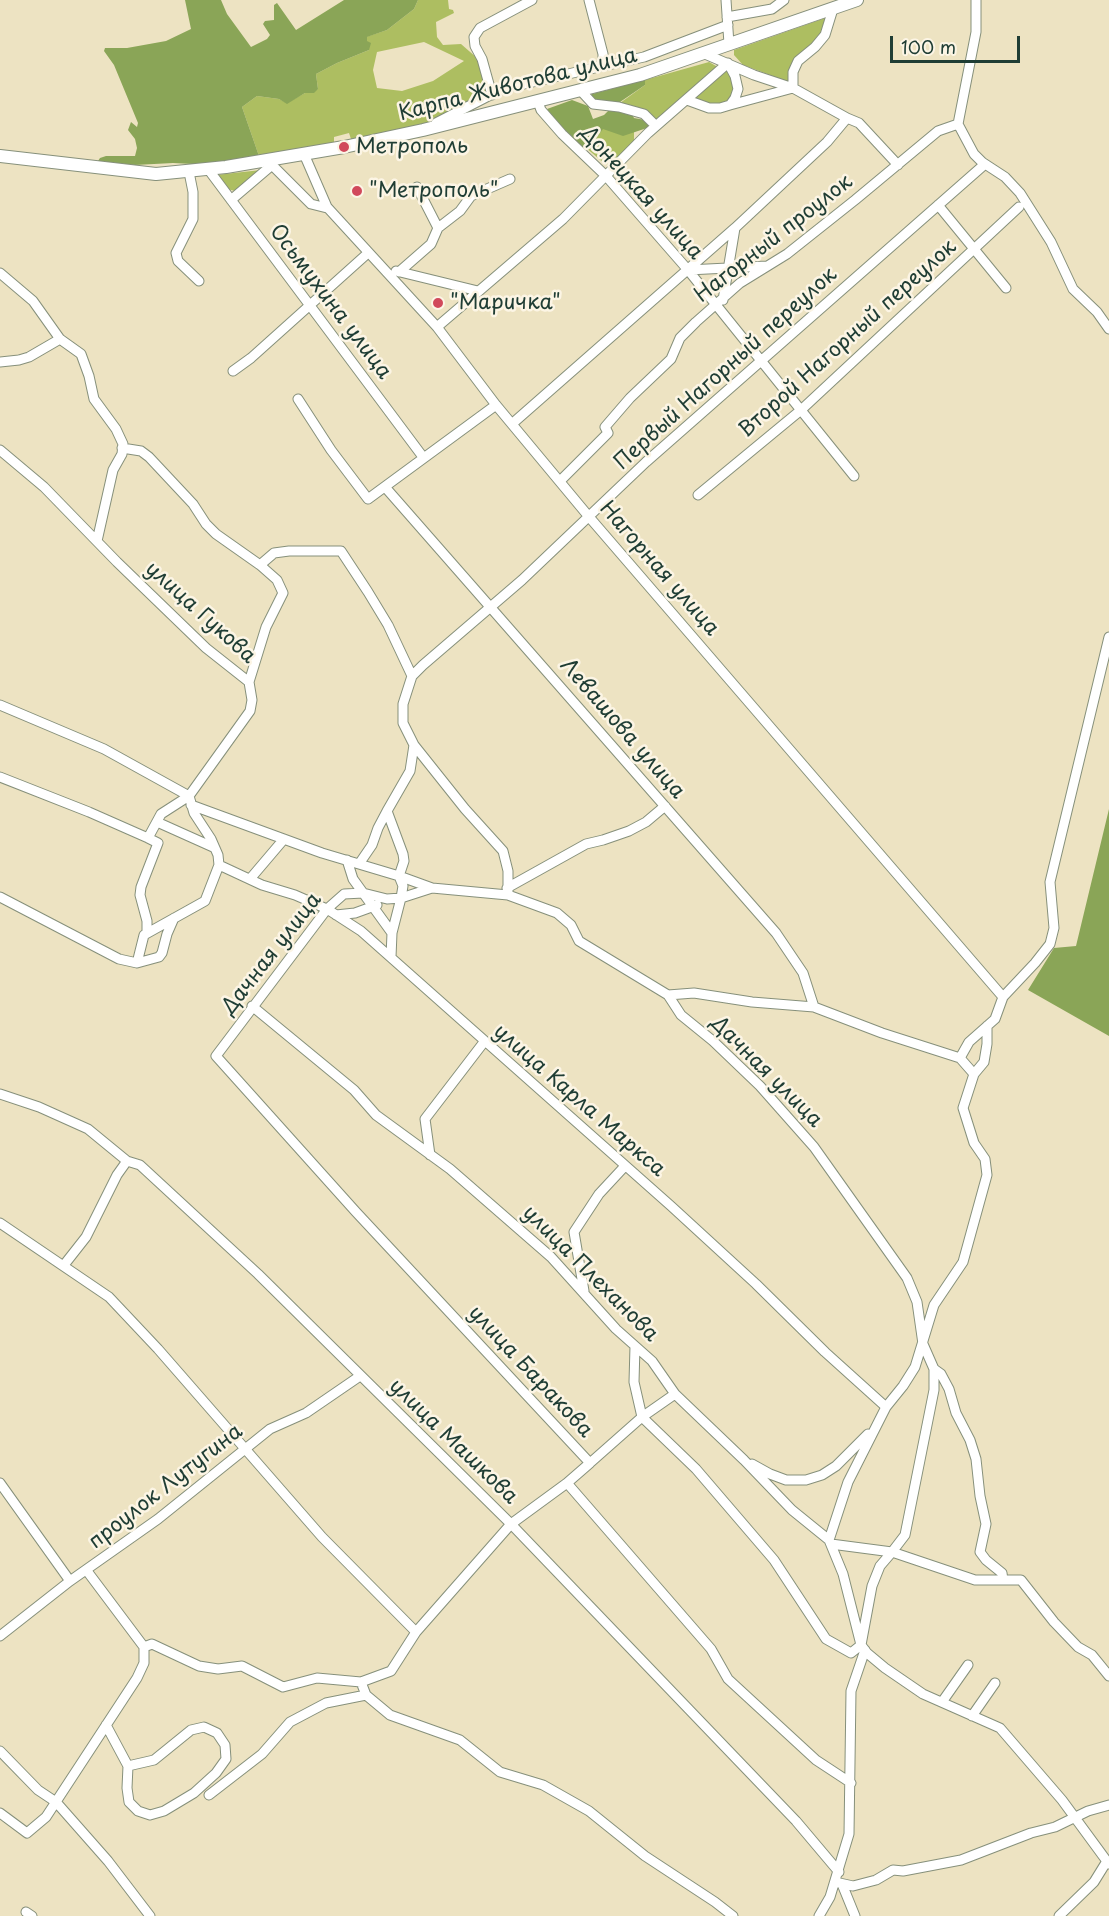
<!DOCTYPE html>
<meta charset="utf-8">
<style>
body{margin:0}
#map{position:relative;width:1109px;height:1916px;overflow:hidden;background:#ede3c2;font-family:"Playpen Sans",sans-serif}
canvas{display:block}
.scale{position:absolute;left:890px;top:36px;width:130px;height:27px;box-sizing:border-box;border:3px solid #1f3d34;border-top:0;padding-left:8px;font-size:18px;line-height:21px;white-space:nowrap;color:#1f3d34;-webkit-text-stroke:4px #fcf5e5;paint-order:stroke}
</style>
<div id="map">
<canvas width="1109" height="1916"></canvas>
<div class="scale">100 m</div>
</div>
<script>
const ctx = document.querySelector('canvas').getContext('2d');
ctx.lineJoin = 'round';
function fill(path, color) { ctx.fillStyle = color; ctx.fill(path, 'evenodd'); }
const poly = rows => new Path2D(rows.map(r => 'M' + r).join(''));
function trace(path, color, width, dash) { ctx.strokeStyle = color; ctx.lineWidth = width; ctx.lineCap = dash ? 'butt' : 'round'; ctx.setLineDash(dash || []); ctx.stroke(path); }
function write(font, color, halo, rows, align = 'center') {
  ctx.font = font + ' "Playpen Sans",sans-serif'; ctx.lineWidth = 5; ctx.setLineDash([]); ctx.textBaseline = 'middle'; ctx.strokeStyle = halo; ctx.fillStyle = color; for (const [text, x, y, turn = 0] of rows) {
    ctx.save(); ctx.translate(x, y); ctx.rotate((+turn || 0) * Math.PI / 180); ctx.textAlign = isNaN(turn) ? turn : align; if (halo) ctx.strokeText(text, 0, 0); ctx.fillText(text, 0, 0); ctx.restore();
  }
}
fill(poly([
 [418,0,448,0,449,9,453,10,454,13,436,22,437,37,443,45,461,44,477,58,483,71,486,91,481,96,428,124,351,139,349,133,334,137,334,143,259,156,242,107,257,96,279,99,287,103,305,93,318,89,316,74,337,63,369,50,366,37,387,30,414,9],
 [424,42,464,61,433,81,402,91,377,88,373,70,377,52],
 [828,17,821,34,789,82,743,65,734,55,734,50],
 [709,62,716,66,717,71,656,123,648,112,620,103,645,85,645,80],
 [728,69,735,90,732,99,723,105,714,106,694,99],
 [603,128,622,135,634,131,634,142,613,165,605,164,585,147,592,144],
 [261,170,235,191,227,189,216,175]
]), '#adbe61');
fill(poly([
 [185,0,221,0,227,14,251,47,267,39,270,35,263,24,265,21,274,20,274,5,277,3,296,30,344,0,418,0,414,9,387,30,367,37,367,41,371,43,369,50,337,63,316,74,318,89,314,93,305,93,287,104,279,99,257,96,242,107,259,156,211,165,173,163,135,165,98,161,100,158,106,156,135,156,137,148,135,139,128,130,131,122,137,127,138,123,114,65,104,51,105,48,127,48,166,41,191,29],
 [645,80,645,85,620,102,608,104,592,100,592,94],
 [572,100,588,106,593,119,604,115,609,110,631,112,634,118,645,120,650,123,650,127,623,136,603,129,592,144,582,148,552,117,547,109],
 [1109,809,1109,1036,1028,990,1054,948,1076,946]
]), '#8aa557');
const minor = poly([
 [726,0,729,44],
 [976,0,976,32,958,124,974,154,982,162,1005,177,1020,193,1051,242,1073,289,1097,312,1109,329],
 [727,17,772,9,784,0],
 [705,54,754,75,793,88,847,118,859,123,898,165],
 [599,67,644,57,728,25],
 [581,91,593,104,619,107,644,114,656,126],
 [492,95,482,59,475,46,474,37,480,28,532,0],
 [538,102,541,110,562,134,606,176,688,270,854,476],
 [730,105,793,88,793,72,798,61,815,47,825,35,833,9],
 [436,123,502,89,599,67,603,62,603,54,589,0],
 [304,154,327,207,437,327,496,405,590,518,1003,997],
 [267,160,311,204,327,208],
 [208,169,423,457],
 [189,172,193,192,193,219,176,253,178,261,199,281],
 [417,187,438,228],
 [231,200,272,165],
 [938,205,1006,288],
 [688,270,767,266],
 [396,271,478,291],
 [399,272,431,244,438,228,460,211,471,196,510,179],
 [0,273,33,301,60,339,81,354,89,376,94,399,116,429,123,444,122,454,113,470,97,541],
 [723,300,735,228],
 [437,327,563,219,648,133,728,63,735,76,738,89,735,98,730,105,720,108,709,108,687,100],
 [0,362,19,360,29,357,60,339],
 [233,371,251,358,368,253],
 [298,399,331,450,368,499,496,405],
 [513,423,735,228,827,142,847,118],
 [122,448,141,451,149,457,193,504,206,524,216,534,260,565],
 [0,450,44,487,117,562,206,648,249,682,252,700,250,711,189,796,194,813,211,839,218,855,219,865,205,901,144,935,137,963],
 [561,480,608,433,605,427,630,398,671,359,680,338,696,322,740,283,787,254,855,200,938,131,958,124],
 [385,487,776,933,803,973,814,1007],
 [698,495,801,410,1019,207],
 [249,682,266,627,283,593,277,580,260,565,274,553,289,551,341,551,368,592,388,625,412,676],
 [0,705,104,749,189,796,161,814,148,838,89,812,0,777],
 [191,805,322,853,399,876,404,861,403,854,387,811,410,771,414,745],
 [157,822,215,848],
 [347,860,353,879,392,933],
 [359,864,372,845,378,828,387,811],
 [219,865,262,885,295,895,327,909,361,931,671,1206,756,1284,825,1352,886,1407],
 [399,876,432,888],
 [250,879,284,839],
 [507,888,586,844,603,840,629,831,646,822,665,806],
 [508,895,432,888,401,898,387,899,363,893,344,894,327,909,216,1056,356,1212,590,1463,567,1483,711,1649,728,1679,816,1760,851,1783],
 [0,897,119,959,137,963,159,957,162,953,167,934,174,918],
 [336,915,355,913,377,905],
 [147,933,147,921,140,895,141,887,158,843,148,838],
 [391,957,392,933,401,898,403,886,399,876],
 [668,995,694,993,752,1002,814,1007,882,1033,960,1058,974,1074],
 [252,1006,354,1090,376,1115,450,1169,551,1257,616,1329,652,1361,675,1394,744,1460,792,1510,829,1540],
 [987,1026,987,1044,984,1062,974,1074,963,1108,974,1143,985,1159,987,1175,963,1262,934,1305,915,1367,903,1386,886,1407,848,1482,829,1540,843,1574,861,1645,867,1653,885,1668,923,1694,1000,1728,1062,1800,1109,1864],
 [960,1058,969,1042,995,1019,1003,997,1035,963,1050,944,1054,928,1050,882,1109,637],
 [0,1094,39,1107,88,1129,127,1161,140,1165,258,1274,511,1524,796,1821,839,1872],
 [430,1155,425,1119,484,1042],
 [0,1223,109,1297,158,1349,322,1537,416,1632],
 [64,1265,86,1237,117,1175,127,1161],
 [584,1291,574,1232,599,1194,625,1166],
 [635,1346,634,1382,642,1417,696,1469,774,1560,826,1639,851,1653,861,1645,872,1586,880,1566,892,1552,975,1580,1021,1580,1054,1622,1078,1647,1092,1655,1109,1676],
 [934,1369,941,1374,949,1389,956,1413,970,1440,976,1459,980,1496,986,1524,980,1552,986,1560,1002,1573,1003,1580],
 [590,1463,642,1417,675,1394],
 [752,1464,770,1474,786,1480,806,1480,822,1475,836,1466,868,1434],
 [0,1483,70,1581],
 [831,1544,892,1552,905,1535,934,1390,934,1369,923,1344,917,1302,907,1278,814,1147,760,1086,713,1041,681,1015,668,995,579,941,571,925,557,913,508,895,508,871,503,851,465,809,414,745,403,723,403,704,412,676,423,665,522,580,646,462,985,164],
 [0,1636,70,1581,158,1519,270,1429,306,1413,360,1376],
 [144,1647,152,1644,199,1666,218,1669,242,1666,283,1687,317,1678,361,1682,391,1671,416,1632,511,1524,567,1483],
 [361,1682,366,1695,390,1715,460,1740,500,1772,543,1785,589,1811,645,1856,715,1902,733,1916],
 [942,1702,968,1665],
 [972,1716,995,1683],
 [106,1725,128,1766,127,1788,129,1802,138,1811,150,1815,164,1811,194,1793,216,1773,226,1759,225,1745,217,1733,204,1727,191,1730,154,1760,128,1766],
 [0,1751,38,1790,56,1802,108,1861,150,1916],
 [209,1795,262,1754,290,1722,326,1703,366,1695],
 [0,1813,27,1833,46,1817,137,1678,144,1663,144,1647,87,1571],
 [835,1882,853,1886,876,1880,893,1870,903,1871,961,1860,1031,1833,1055,1827,1088,1811,1109,1805],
 [842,1884,855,1916],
 [26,1912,32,1916],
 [819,1916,830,1897,849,1834,851,1691,865,1650],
 [1059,1916,1094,1882,1107,1861]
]);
const secondary = poly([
 [0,156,156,174,226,167,344,147,423,130,640,75,857,0]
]);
trace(minor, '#86907b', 11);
trace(secondary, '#86907b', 14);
trace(minor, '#fff', 9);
trace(secondary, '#fff', 12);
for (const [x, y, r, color] of [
 [344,147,6,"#d1495b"],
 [357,191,6,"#d1495b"],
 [438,303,6,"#d1495b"]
]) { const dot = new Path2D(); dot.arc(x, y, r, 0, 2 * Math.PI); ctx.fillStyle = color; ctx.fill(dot); trace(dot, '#fcf5e5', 2); }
write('21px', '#1f3d34', '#fcf5e5', [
 ["Карпа Животова улица",518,85,-14],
 ["Донецкая улица",641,193,48],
 ["Нагорный проулок",774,239,-38],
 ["Осьмухина улица",330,302,53],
 ["Второй Нагорный переулок",848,339,-42],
 ["Первый Нагорный переулок",726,369,-42],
 ["Нагорная улица",659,569,49],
 ["улица Гукова",200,613,42],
 ["Левашова улица",622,729,49],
 ["Дачная улица",272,954,-52],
 ["Дачная улица",766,1072,45],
 ["улица Карла Маркса",579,1101,41],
 ["улица Плеханова",590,1274,45],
 ["улица Баракова",530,1372,47],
 ["улица Машкова",453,1442,44],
 ["проулок Лутугина",166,1487,-38]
]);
write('21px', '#1f3d34', '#fcf5e5', [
 ["Метрополь",356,147],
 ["\"Метрополь\"",369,191],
 ["\"Маричка\"",450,303]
], 'left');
</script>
